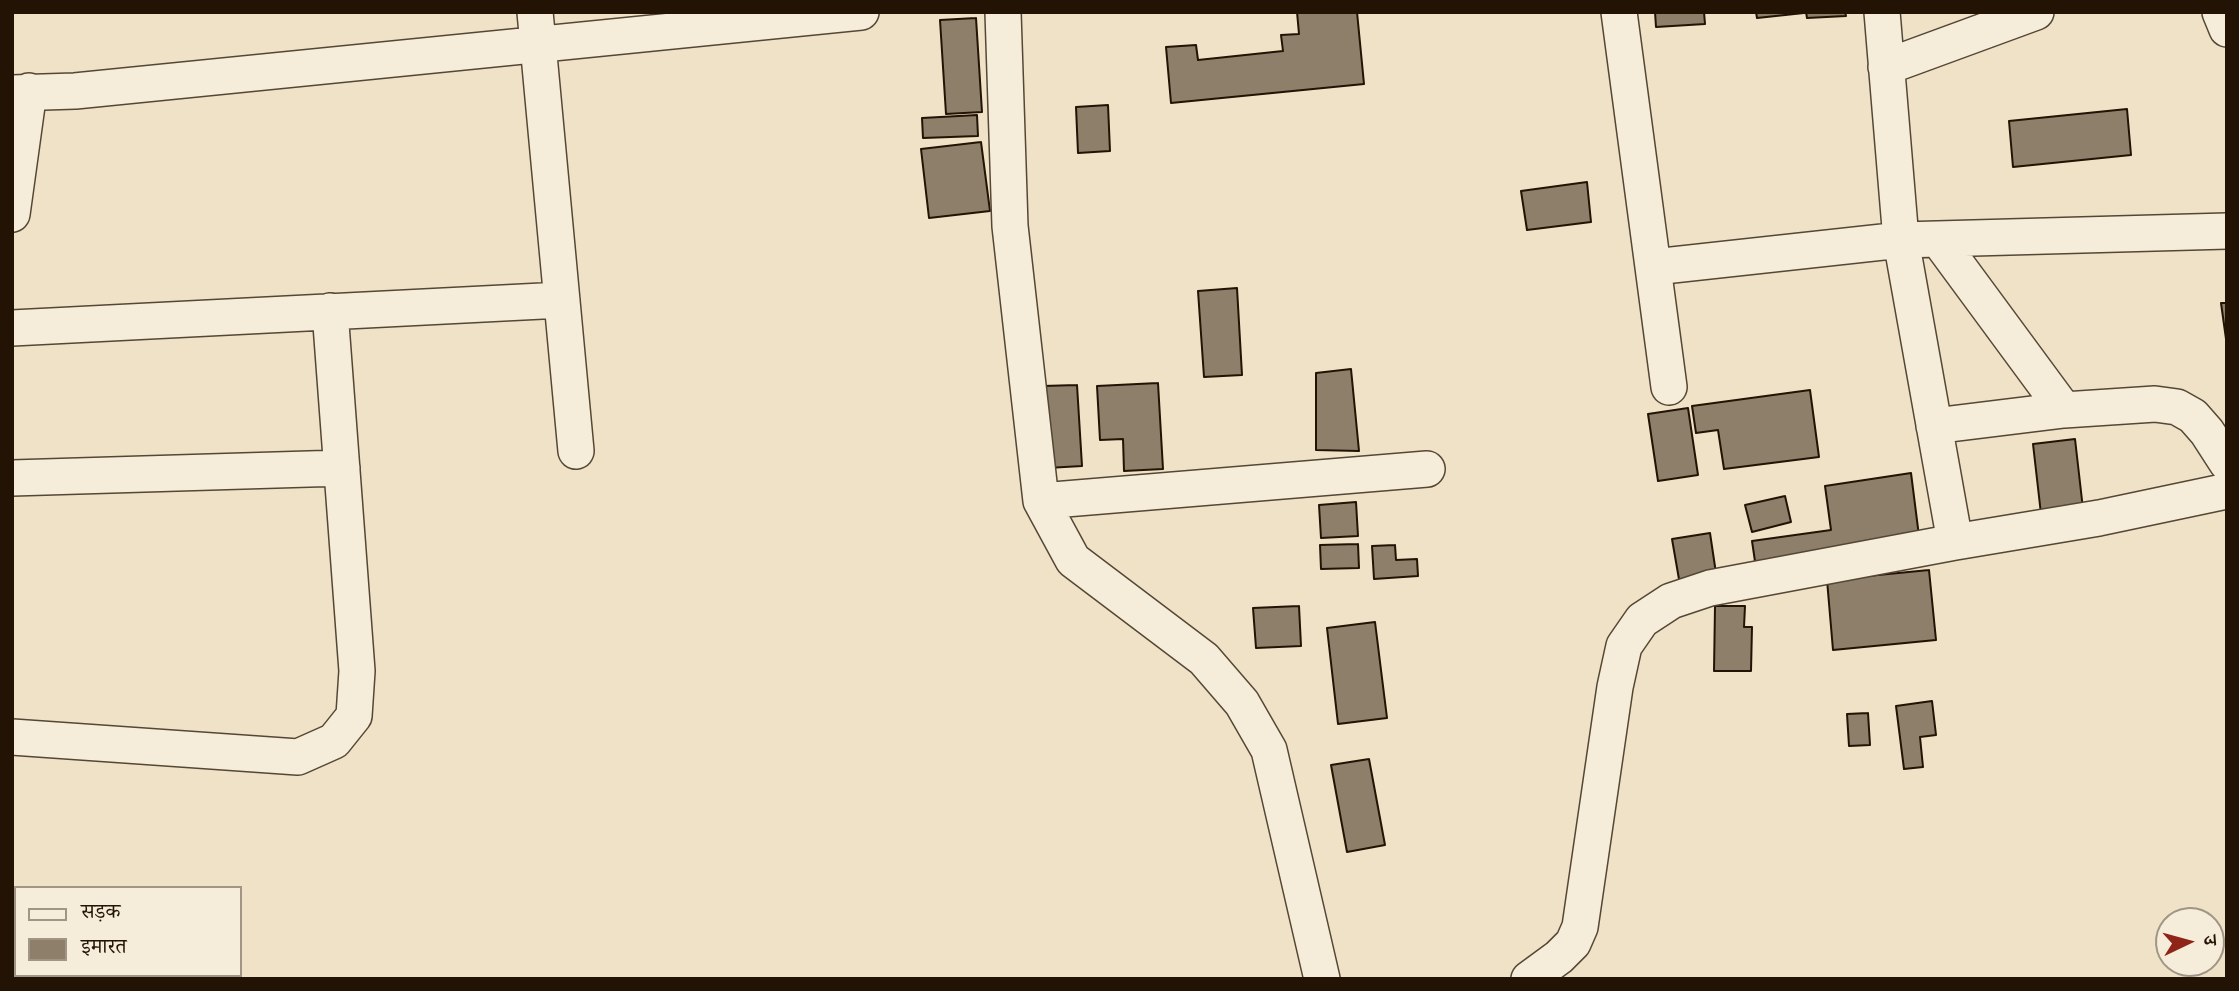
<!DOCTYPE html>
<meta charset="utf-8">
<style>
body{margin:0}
#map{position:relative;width:2239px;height:991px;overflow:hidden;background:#efe2c6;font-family:"IM FELL English","Noto Serif Devanagari",serif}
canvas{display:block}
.frame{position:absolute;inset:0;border:14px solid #221305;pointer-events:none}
.legend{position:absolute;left:14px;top:886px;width:228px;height:91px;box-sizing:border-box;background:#f5ecda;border:2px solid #a19585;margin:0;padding:9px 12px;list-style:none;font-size:21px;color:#221305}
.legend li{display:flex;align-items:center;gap:14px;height:35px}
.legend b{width:35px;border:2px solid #a19585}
.north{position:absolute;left:2155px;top:907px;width:70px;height:70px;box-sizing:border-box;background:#f5ecda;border:2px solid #a19585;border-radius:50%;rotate:85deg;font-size:19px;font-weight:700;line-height:28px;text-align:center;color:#221305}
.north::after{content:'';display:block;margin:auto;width:24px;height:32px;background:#8f2418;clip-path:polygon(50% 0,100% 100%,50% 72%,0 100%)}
</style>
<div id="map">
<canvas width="2239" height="991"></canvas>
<div class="frame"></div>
<ul class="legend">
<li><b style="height:9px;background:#f5ecda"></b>सड़क</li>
<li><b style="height:19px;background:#8d7f69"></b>इमारत</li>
</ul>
<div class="north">उ</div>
</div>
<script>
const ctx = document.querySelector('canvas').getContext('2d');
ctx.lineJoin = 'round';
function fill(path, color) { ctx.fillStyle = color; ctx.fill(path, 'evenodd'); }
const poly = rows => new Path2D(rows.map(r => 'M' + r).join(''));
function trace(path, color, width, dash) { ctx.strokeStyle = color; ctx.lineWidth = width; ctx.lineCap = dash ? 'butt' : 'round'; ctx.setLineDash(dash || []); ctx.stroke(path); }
const building = poly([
 [1297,12,1357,12,1364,84,1171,103,1166,47,1196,45,1198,60,1283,51,1281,35,1299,34,1297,12],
 [1655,12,1704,12,1705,24,1656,27,1655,12],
 [1756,12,1804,12,1804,13,1757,18,1756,12],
 [1806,12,1845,12,1846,16,1807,18,1806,12],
 [976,18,982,112,946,114,940,20,976,18],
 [1108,105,1110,151,1078,153,1076,107,1108,105],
 [2127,109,2131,155,2013,167,2009,121,2127,109],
 [977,115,978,136,923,138,922,118,977,115],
 [981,142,990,211,929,218,921,149,981,142],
 [1587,182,1591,222,1527,230,1521,191,1587,182],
 [1237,288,1242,375,1204,377,1198,291,1237,288],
 [2221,303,2227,303,2227,346,2221,303],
 [1351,369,1359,451,1316,450,1316,373,1351,369],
 [1158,383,1163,469,1124,471,1123,439,1100,440,1097,386,1158,383],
 [1077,385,1082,466,1047,468,1043,386,1077,385],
 [1810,390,1819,457,1724,469,1718,430,1696,433,1692,406,1810,390],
 [1688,408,1698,475,1658,481,1648,414,1688,408],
 [2075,439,2083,509,2041,514,2033,444,2075,439],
 [1911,473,1920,544,1756,568,1752,541,1831,530,1825,486,1911,473],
 [1785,496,1791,522,1752,532,1745,505,1785,496],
 [1356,502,1358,536,1321,538,1319,505,1356,502],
 [1710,533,1717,580,1680,585,1672,539,1710,533],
 [1358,544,1359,568,1321,569,1320,545,1358,544],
 [1395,545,1396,560,1417,559,1418,576,1374,579,1372,546,1395,545],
 [1929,570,1936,640,1833,650,1827,580,1929,570],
 [1299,606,1301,646,1256,648,1253,608,1299,606],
 [1715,606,1745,606,1744,627,1752,627,1751,671,1714,671,1715,606],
 [1375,622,1387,718,1338,724,1327,628,1375,622],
 [1932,701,1936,735,1920,737,1923,767,1904,769,1896,706,1932,701],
 [1868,713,1870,745,1849,746,1847,714,1868,713],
 [1369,759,1385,845,1347,852,1331,765,1369,759]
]);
fill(building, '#8d7f69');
trace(building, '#221305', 2);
const minor = poly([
 [535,12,576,451],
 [1003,12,1010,226,1041,501,1073,560,1204,659,1242,703,1269,750,1322,979],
 [1619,12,1669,387],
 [1882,12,1901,240,1955,542],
 [2220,12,2227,29],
 [1886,67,2036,12],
 [12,93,75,91,861,12],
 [12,214,29,91],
 [1938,239,2064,410],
 [1654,267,1901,240,2227,231],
 [12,328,562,300],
 [1934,426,2064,410,2155,404,2177,407,2193,416,2207,432,2227,463],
 [12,478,342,468],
 [1041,501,1427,469],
 [12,737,298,757,334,741,354,716,357,671,330,311],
 [1529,979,1559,957,1573,943,1580,927,1615,687,1624,646,1642,620,1671,601,1710,588,1955,542,2099,518,2227,491]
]);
trace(minor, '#554735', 38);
trace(minor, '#f5ecda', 35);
</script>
